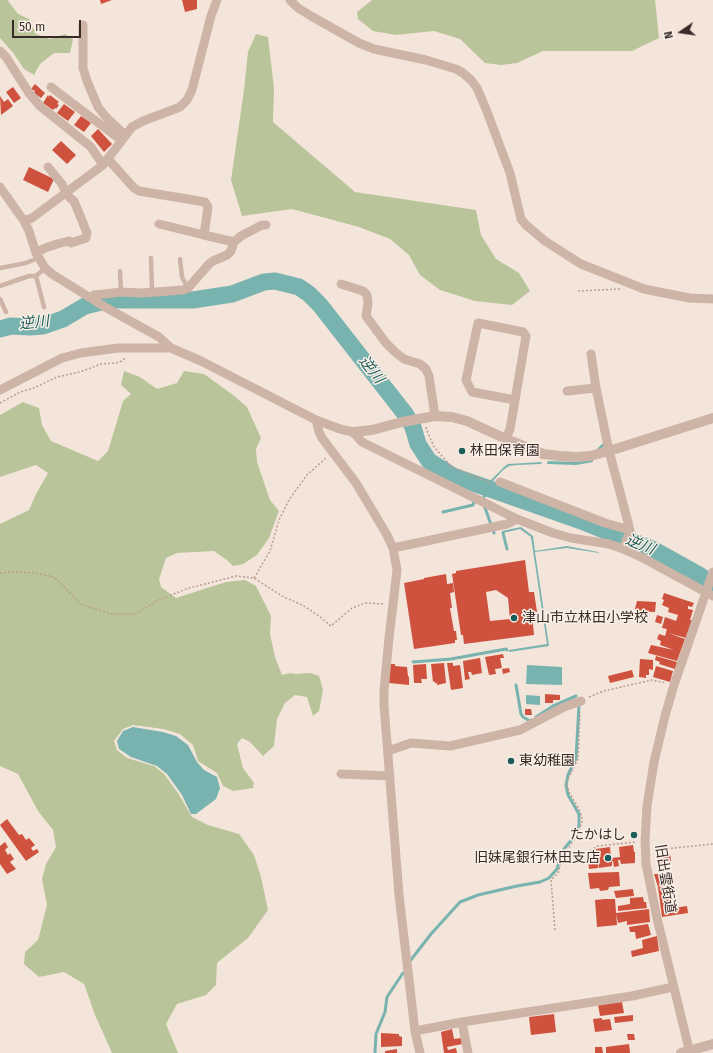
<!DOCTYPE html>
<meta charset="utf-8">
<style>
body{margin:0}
#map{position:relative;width:713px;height:1053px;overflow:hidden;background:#f4e5db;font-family:"Fira Sans",sans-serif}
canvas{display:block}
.north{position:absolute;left:661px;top:12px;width:40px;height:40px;-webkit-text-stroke:3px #fbf0e8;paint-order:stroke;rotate:257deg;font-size:11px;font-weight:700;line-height:16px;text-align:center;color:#382b27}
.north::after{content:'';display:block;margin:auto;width:14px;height:18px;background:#382b27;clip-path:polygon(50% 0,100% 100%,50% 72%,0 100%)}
.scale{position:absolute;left:12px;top:20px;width:69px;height:18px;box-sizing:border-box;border:2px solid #382b27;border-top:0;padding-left:5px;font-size:12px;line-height:14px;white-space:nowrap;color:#382b27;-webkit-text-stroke:3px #fbf0e8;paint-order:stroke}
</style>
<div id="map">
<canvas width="713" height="1053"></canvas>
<div class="north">N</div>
<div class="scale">50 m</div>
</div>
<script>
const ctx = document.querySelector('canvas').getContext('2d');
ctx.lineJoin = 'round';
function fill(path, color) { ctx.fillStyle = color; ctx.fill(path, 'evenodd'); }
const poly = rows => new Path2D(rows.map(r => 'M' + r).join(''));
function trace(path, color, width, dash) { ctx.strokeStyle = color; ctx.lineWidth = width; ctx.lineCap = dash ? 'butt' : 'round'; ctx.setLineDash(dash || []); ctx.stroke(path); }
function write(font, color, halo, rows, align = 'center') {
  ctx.font = font + ' "Fira Sans","Noto Sans JP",sans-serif'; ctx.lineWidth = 3; ctx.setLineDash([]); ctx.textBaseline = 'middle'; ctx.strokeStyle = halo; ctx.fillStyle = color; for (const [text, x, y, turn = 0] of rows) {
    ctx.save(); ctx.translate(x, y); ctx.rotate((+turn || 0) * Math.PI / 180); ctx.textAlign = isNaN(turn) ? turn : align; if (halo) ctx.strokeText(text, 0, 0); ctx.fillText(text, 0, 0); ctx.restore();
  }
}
fill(poly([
 [0,0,9,0,8,1,18,14,29,19,36,34,50,39,65,34,73,39,70,53,54,53,40,64,34,75,24,69,14,54,0,38],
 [372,0,655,0,659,38,632,51,543,51,517,63,501,65,485,63,460,39,434,31,396,35,373,31,358,19,357,12],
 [256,34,268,37,274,88,273,122,355,192,476,210,481,235,496,259,519,273,530,291,512,305,475,301,440,290,420,275,409,255,390,239,359,227,292,209,242,216,231,180,244,90,248,52],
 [124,371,140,377,157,389,177,383,184,371,204,374,233,395,247,407,261,438,256,449,257,462,270,500,279,511,269,538,257,555,243,564,233,566,227,560,214,551,177,553,166,558,159,579,161,587,176,598,226,582,245,580,256,586,271,616,270,634,275,657,282,675,290,673,296,674,311,673,319,676,323,690,319,711,313,716,307,697,295,695,285,703,277,719,274,746,263,756,250,742,242,738,237,744,243,768,254,783,253,788,233,791,223,786,217,773,198,761,193,745,180,734,163,729,133,725,123,729,114,741,117,750,127,758,154,766,164,774,178,793,192,817,208,825,239,834,254,855,261,877,268,910,248,938,217,963,216,985,206,995,177,1004,166,1024,178,1053,112,1053,95,1015,84,984,64,972,39,977,24,964,25,952,38,940,47,905,42,879,46,864,56,847,53,830,38,811,18,774,0,766,0,524,29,510,35,496,48,473,36,465,0,477,0,415,23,402,39,408,42,425,51,441,98,461,108,451,123,401,131,394,121,385]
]), '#bac49a');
fill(poly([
 [593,459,593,462,576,465,547,464,548,461,577,462],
 [542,462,541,464,517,465,509,466,502,471,493,481,490,481,504,467,508,464],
 [521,527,533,536,535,551,567,546,598,552,599,553,567,548,535,552,549,646,509,652,509,650,547,644,531,537,520,529,503,533,502,531],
 [527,665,562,667,562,685,526,684],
 [526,695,540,696,540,705,526,704],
 [133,727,163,732,176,736,188,745,197,762,204,770,217,777,220,788,216,799,196,814,191,814,182,795,167,774,157,766,131,757,119,749,117,741,123,731]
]), '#78b3af');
trace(poly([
 [598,450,603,445],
 [484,497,489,485],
 [484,505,494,533],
 [443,512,473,505,474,502],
 [605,531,605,530],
 [503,533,507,549],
 [413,662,451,659,506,649,507,650],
 [516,685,521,714,523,717,530,721,531,720],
 [536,717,553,706,576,696],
 [564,849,573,838,579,826,579,814,568,795,566,785,568,775,576,758,579,705],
 [410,961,431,934,460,902,478,895,517,886,540,882,549,878,557,869,562,853],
 [375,1053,376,1034,385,1012,387,997,403,973]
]), '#78b3af', 3);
trace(poly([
 [0,329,11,326,30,327,43,326,63,319,85,306,110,300,193,300,232,294,264,282,275,281,299,287,309,294,320,305,406,415,413,427,418,444,429,461,453,476,584,522,654,550,699,575,713,584]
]), '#78b3af', 17);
fill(poly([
 [100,0,112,0,101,4],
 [182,0,197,0,197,9,185,12],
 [35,84,45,93,41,98,34,93,35,91,31,89],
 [13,87,21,98,14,103,6,92],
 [48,95,49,97,50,95,59,102,57,104,59,105,56,109,55,108,53,110,43,103],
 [0,96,4,102,8,99,13,106,1,115],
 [64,104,75,112,68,121,57,113],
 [81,116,91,123,84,132,74,125],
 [98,129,112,144,104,152,91,136],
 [61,141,76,155,67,164,52,150],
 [29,167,54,179,48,192,23,180],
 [525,560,529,592,534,592,537,612,532,613,534,635,464,644,463,635,461,635,452,574,456,573,456,571],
 [496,590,508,598,510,619,490,621,486,592],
 [446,574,447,584,453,583,454,592,450,593,452,608,450,608,454,631,456,631,457,640,455,640,455,643,414,649,404,583,424,579,424,578],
 [664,593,694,603,692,607,688,606,688,609,693,610,690,620,692,620,686,638,668,633,685,639,677,661,648,653,651,645,674,650,660,645,661,641,657,639,659,634,665,636,667,629,662,628,665,617,676,621,678,615,668,612,669,608,662,605,664,600,662,599],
 [637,601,656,602,655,612,637,611,637,610,635,609],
 [657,615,663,617,661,624,655,622],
 [503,654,504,658,500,658,502,668,495,669,496,674,489,675,485,657],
 [656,656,677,662,675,669,659,664,660,662,655,660],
 [480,658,482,673,472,675,471,672,468,672,470,679,465,680,463,661],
 [640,659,653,660,653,670,649,669,649,675,646,675,646,678,639,677],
 [444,663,446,683,437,685,437,683,435,683,434,681,433,682,431,664],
 [447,663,453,663,453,666,460,665,463,688,451,690],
 [390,664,395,664,395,666,407,667,408,676,409,677,409,685,389,683],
 [426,664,427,679,421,679,422,683,414,683,413,665],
 [656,666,673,671,670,682,653,677],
 [509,668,510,672,503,674,502,669],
 [632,670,634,677,610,683,608,676],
 [545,694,560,695,560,700,553,700,553,703,545,703],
 [525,709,531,709,532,715,525,715],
 [7,819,19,835,22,834,26,840,29,838,35,845,31,848,33,851,37,849,39,852,26,861,0,825],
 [5,842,8,847,5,850,8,855,10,853,14,859,10,862,16,869,7,874,0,864,0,846],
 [633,845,634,852,635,852,635,863,621,864,620,860,618,860,619,866,614,867,613,861,612,861,612,866,599,868,598,863,598,868,589,869,588,859,597,858,598,861,596,849,610,847,611,858,620,857,619,847],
 [670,854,671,861,659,863,657,856],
 [619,872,620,886,609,887,608,890,600,891,599,888,590,889,588,873],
 [654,874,660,874,661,885,658,887],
 [669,885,674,908,687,906,688,913,662,917,658,887],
 [633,889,634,896,616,898,614,891],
 [643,897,644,902,646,902,647,908,618,911,618,906,630,904,630,898],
 [605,899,615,899,617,925,597,927,595,900],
 [649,909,650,922,627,925,627,921,618,923,616,913],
 [648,924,651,935,636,939,635,932,630,932,629,927],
 [657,936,659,951,632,957,631,951,643,948,642,940],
 [622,1002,624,1013,600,1016,598,1005],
 [554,1014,556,1032,531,1035,529,1017],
 [633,1015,633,1021,615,1023,614,1017],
 [602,1018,602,1020,610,1019,612,1030,595,1032,593,1019],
 [452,1029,454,1039,461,1038,462,1044,447,1047,448,1050,456,1048,457,1053,444,1053,441,1032],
 [381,1033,399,1034,399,1036,402,1037,402,1046,381,1047],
 [627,1034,634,1034,635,1040,628,1040],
 [629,1044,630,1053,606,1053,606,1047],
 [595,1047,602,1047,603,1053,595,1053],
 [397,1049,397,1053,385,1053,385,1051]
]), '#ce523e');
trace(poly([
 [578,291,620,289],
 [0,403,20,392,34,388,57,377,80,372,101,364,116,363,122,361,126,357],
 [426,427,428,433,434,447,452,467,491,483],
 [0,573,12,572,35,573,54,577,82,605,112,614,135,614,161,599,189,588,236,576,254,578,282,596,304,606,319,616,331,626,352,608,365,603,384,604],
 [254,578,270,551,279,520,289,500,307,475,326,458],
 [589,697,604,691,652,680,666,683],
 [655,850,713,844],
 [539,854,560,852,586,853,598,846,636,842],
 [555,930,551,880,558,873,562,859,575,838,582,823,582,817,579,809,569,792,567,785,568,779,578,759,580,712]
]), '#b99d90', 1.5, [2, 2]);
trace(poly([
 [151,258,152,292],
 [180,259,182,277,188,288],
 [0,268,26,263,38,258],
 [120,271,121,292],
 [36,276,44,307],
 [0,286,29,276,36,276,45,268],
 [0,299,6,312]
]), '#cdb4a6', 4.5);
trace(poly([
 [290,0,298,8,311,16,359,43,374,49,426,60,456,69,463,73,471,80,477,88,486,109,510,173,521,219,526,225,545,241,581,264,644,289,689,298,713,299],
 [83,25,83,68,87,81,98,107,106,117,125,135],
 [0,51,6,57,29,93,40,106,91,147,103,165],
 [51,87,117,137,125,135],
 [108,159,134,188,139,191,205,202,208,207,204,235,234,242],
 [0,187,24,221,29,231,36,253,45,268,52,274,105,307,159,337,171,348],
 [24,221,32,218,103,165,132,127,143,121,180,107,187,100,192,90,211,16,217,0],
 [159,224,204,235],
 [36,253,45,248,57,244,69,241,71,243,86,238,87,233,74,201,70,198,66,193,62,184,48,167],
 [341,284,363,291,367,295,368,303,366,316,386,343,395,352,404,359,420,364,426,369,429,376,435,416],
 [91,298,94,295,104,294,121,292,142,293,183,290,188,288,209,264,213,261,227,255,231,251,234,242,241,236,262,225,266,225],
 [591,354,596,388,609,451,629,526,629,534,623,549],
 [0,390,62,358,81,353,118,348,171,348,201,361,316,420,340,429,353,432,362,442,517,519,553,533,571,538,609,544,623,549,643,558,713,596],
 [567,391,596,388],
 [316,420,319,432,322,438,356,483,387,535,393,548,397,570,389,638,384,691,384,705,399,895,415,1031,420,1053],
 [506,439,510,429,526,336,523,332,478,323,466,380,472,392,515,400],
 [500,482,605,523,630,530],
 [393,548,507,524,517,519],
 [388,751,411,743,450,746,520,730,564,707,581,701],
 [341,774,390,776],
 [462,1022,468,1053],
 [415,1031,462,1022,632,996,673,987],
 [690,1053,657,918,646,864,645,841,647,806,654,762,665,716,674,685,713,572]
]), '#cdb4a6', 9);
trace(poly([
 [353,432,372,430,402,422,435,416,452,417,467,421,506,439,543,454,560,456,576,457,590,456,609,451,713,418],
 [681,1053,713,1044]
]), '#cdb4a6', 10);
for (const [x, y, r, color] of [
 [462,451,4,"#1a5d5a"],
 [514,618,4,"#1a5d5a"],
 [511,761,4,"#1a5d5a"],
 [634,835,4,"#1a5d5a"],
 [608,858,4,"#1a5d5a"]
]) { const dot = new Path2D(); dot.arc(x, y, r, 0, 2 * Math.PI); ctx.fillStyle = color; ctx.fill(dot); trace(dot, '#fbf0e8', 1.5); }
write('14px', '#382b27', '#fbf0e8', [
 ["林田保育園",470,451],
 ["津山市立林田小学校",522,618],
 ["東幼稚園",519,761],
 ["たかはし",626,835,"right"],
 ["旧妹尾銀行林田支店",600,858,"right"]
], 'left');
write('14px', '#382b27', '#fbf0e8', [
 ["旧出雲街道",665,879,81]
]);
write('italic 15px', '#1a5d5a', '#fbf0e8', [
 ["逆川",34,323,-6],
 ["逆川",371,370,52],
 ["逆川",640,545,23]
]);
</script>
